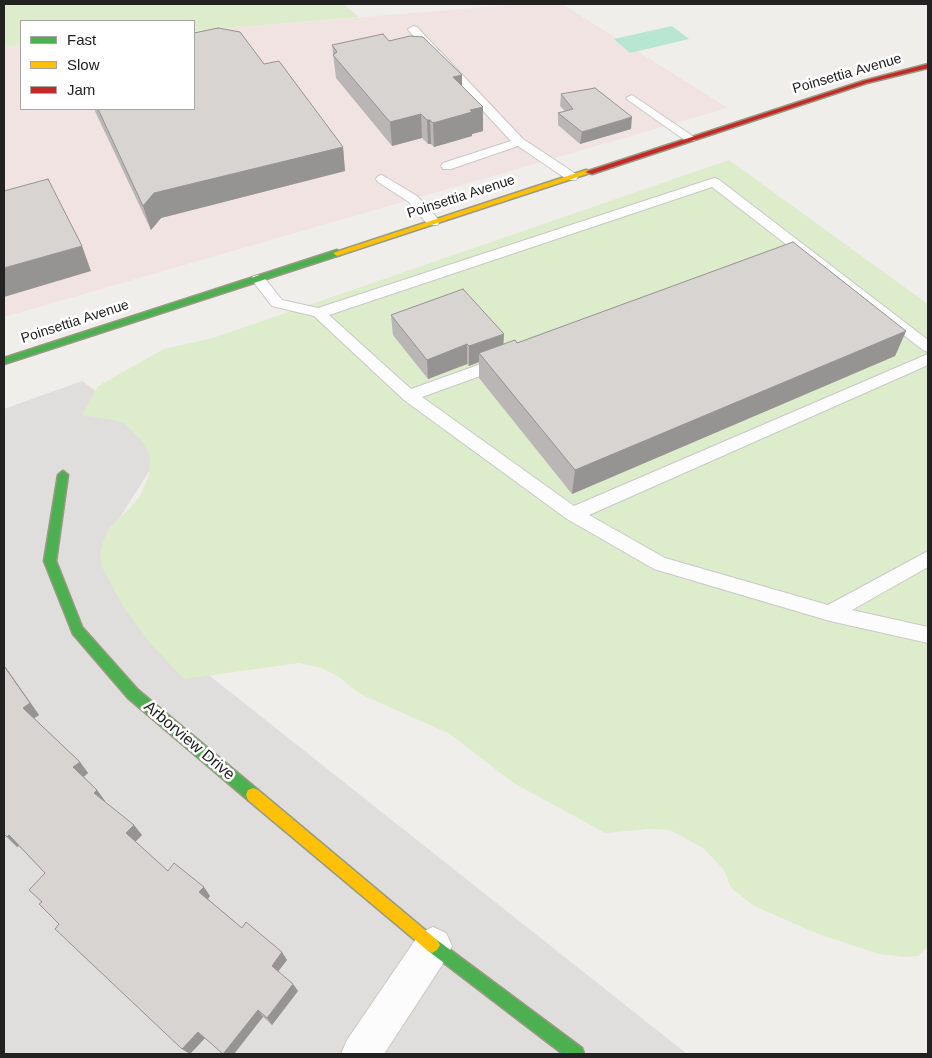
<!DOCTYPE html>
<style>
body{margin:0}
#map{position:relative;width:932px;height:1058px;overflow:hidden;background:#f0eeeb;font-family:Helvetica,sans-serif}
canvas{display:block}
.frame{position:absolute;inset:0;border:5px solid #222;pointer-events:none}
.legend{position:absolute;left:20px;top:20px;width:175px;height:90px;box-sizing:border-box;background:#fff;border:1px solid #a7a7a7;margin:0;padding:6px 9px;list-style:none;font-size:15px;color:#222}
.legend li{display:flex;align-items:center;gap:10px;height:25px}
.legend b{width:25px;border:1px solid #a7a7a7}
</style>
<div id="map">
<canvas width="932" height="1058"></canvas>
<div class="frame"></div>
<ul class="legend">
<li><b style="height:6px;background:#4caf50"></b>Fast</li>
<li><b style="height:6px;background:#ffc107"></b>Slow</li>
<li><b style="height:6px;background:#c62828"></b>Jam</li>
</ul>
</div>
<script>
const ctx = document.querySelector('canvas').getContext('2d');
ctx.lineJoin = 'round';
function fill(path, color) { ctx.fillStyle = color; ctx.fill(path, 'evenodd'); }
const poly = rows => new Path2D(rows.map(r => 'M' + r).join(''));
function trace(path, color, width, dash) { ctx.strokeStyle = color; ctx.lineWidth = width; ctx.lineCap = dash ? 'butt' : 'round'; ctx.setLineDash(dash || []); ctx.stroke(path); }
function write(font, color, halo, rows, align = 'center') {
  ctx.font = font + ' Helvetica,sans-serif'; ctx.lineWidth = 5; ctx.setLineDash([]); ctx.textBaseline = 'middle'; ctx.strokeStyle = halo; ctx.fillStyle = color; for (const [text, x, y, turn = 0] of rows) {
    ctx.save(); ctx.translate(x, y); ctx.rotate((+turn || 0) * Math.PI / 180); ctx.textAlign = isNaN(turn) ? turn : align; if (halo) ctx.strokeText(text, 0, 0); ctx.fillText(text, 0, 0); ctx.restore();
  }
}
fill(poly([
 [82,381,167,443,105,541,181,653,687,1054,4,1054,4,409]
]), '#dfdedc');
fill(poly([
 [523,4,562,4,728,108,4,317,4,47,21,45,21,109,194,109,194,31]
]), '#f1e3e1');
fill(poly([
 [4,4,344,4,359,17,194,31,194,21,21,21,21,45,4,47],
 [729,160,928,304,928,947,918,956,903,957,879,954,816,933,754,906,731,888,724,870,703,848,670,830,649,829,605,833,512,782,450,734,369,698,357,692,339,677,322,668,299,663,184,679,151,644,124,608,102,567,100,553,104,539,110,527,130,508,140,496,149,475,150,456,144,443,125,424,114,420,82,415,98,386,164,349,213,338]
]), '#ddeccb');
fill(poly([
 [672,26,689,39,630,53,614,39]
]), '#b7e6d2');
const lane = poly([
 [413,26,417,27,523,139,576,174,578,177,576,180,568,180,518,146,451,169,443,169,441,166,443,163,511,141,409,31,408,29,413,26],
 [632,95,694,137,696,139,694,141,686,141,628,100,626,98,632,95],
 [382,175,417,196,438,219,439,222,438,225,428,225,409,202,378,182,376,179,378,176,382,175],
 [714,178,718,179,928,340,928,352,923,350,712,187,329,315,411,389,495,359,505,359,508,363,505,367,422,397,574,506,928,354,928,365,589,515,665,558,828,605,928,551,928,567,852,610,928,627,928,643,830,621,654,569,567,519,404,400,314,316,272,306,251,279,253,276,258,275,263,276,282,300,318,308,714,178]
]);
const street = poly([
 [433,927,446,933,452,946,446,959,384,1054,341,1054,347,1040,420,933,433,927]
]);
const fast = poly([
 [337,250,341,253,340,255,4,364,4,358,337,250],
 [63,471,68,475,56,561,82,627,138,690,258,790,260,795,258,800,253,802,248,800,128,698,73,634,44,561,58,475,63,471],
 [432,937,437,940,582,1048,584,1054,563,1054,427,950,424,945,427,940,432,937]
]);
const slow = poly([
 [586,170,593,172,340,255,337,256,333,253,586,170],
 [253,788,258,790,437,940,440,945,437,950,432,953,427,950,248,800,246,795,248,790,253,788]
]);
const jam = poly([
 [928,64,928,68,867,83,592,174,585,172,863,81,928,64]
]);
trace(lane, '#c9c8c7', 2);
trace(street, '#c9c8c7', 2);
trace(fast, '#999a82', 3);
trace(slow, '#999a82', 3);
trace(jam, '#999a82', 3);
fill(lane, '#fdfcfc');
fill(street, '#fdfcfc');
fill(fast, '#4caf50');
fill(slow, '#ffc107');
fill(jam, '#c62828');
fill(poly([
 [389,41,483,131,472,134,472,136,434,147,431,144,428,144,422,138,392,146,336,78,332,45],
 [264,64,343,147,345,171,161,218,151,230,94,109,194,109],
 [561,94,631,129,580,144,558,125,558,113,565,111,560,106],
 [391,315,503,344,517,343,906,331,895,356,572,494,479,378,479,362,469,366,467,364,428,379,393,335],
 [4,665,39,715,34,718,80,762,88,773,84,777,97,790,105,801,104,802,142,835,135,842,168,871,210,896,208,899,242,928,287,960,278,971,298,991,272,1025,263,1017,205,1038,190,1054,182,1049,59,924,42,902,45,873,19,846,17,847]
]), '#b9b6b5');
fill(poly([
 [462,75,462,99,453,77],
 [483,107,483,131,472,134,472,136,434,147,433,123,470,110],
 [421,114,422,138,392,146,390,122],
 [632,117,631,129,580,144,582,132],
 [427,120,430,120,431,144,428,144],
 [343,147,345,171,161,218,151,230,143,206,154,193],
 [82,246,91,271,4,297,4,268],
 [906,331,895,356,572,494,575,470],
 [504,334,503,353,479,353,479,362,469,366,469,346],
 [467,344,467,364,428,379,427,360],
 [4,665,39,715,33,719,23,708],
 [80,762,88,773,82,778,73,767],
 [97,790,105,801,102,804,94,793],
 [134,825,142,835,134,843,126,833],
 [9,835,20,845,17,847,7,837],
 [204,887,210,896,206,901,199,892],
 [282,952,287,960,277,973,272,966],
 [293,984,298,991,272,1025,267,1018],
 [258,1010,263,1017,234,1054,223,1054],
 [198,1032,205,1038,190,1054,182,1049]
]), '#969493');
const building = poly([
 [218,28,240,32,264,64,279,61,343,147,154,193,143,206,98,109,194,109,194,33,218,28],
 [383,34,389,41,410,36,423,37,462,75,453,77,483,107,470,110,472,112,433,123,430,120,427,120,421,114,390,122,333,55,337,52,332,45,383,34],
 [595,88,632,117,582,132,558,113,573,109,561,94,595,88],
 [48,179,82,246,4,268,4,191,48,179],
 [793,242,906,331,575,470,479,353,515,340,517,343,793,242],
 [463,289,504,334,469,346,467,344,427,360,391,315,463,289],
 [4,666,30,703,23,708,80,762,73,767,97,790,94,793,134,825,126,833,168,871,174,863,204,887,199,892,242,928,246,922,282,952,272,966,293,984,267,1018,258,1010,223,1054,198,1032,182,1049,55,929,59,924,39,904,42,902,29,890,45,873,9,835,7,837,4,834,4,666]
]);
fill(building, '#d7d4d2');
trace(building, '#969493', 1);
write('14px', '#222', '#fff', [
 ["Poinsettia Avenue",847,74,-16],
 ["Poinsettia Avenue",461,197,-18],
 ["Poinsettia Avenue",75,322,-18]
]);
write('16px', '#222', '#fff', [
 ["Arborview Drive",189,741,40]
]);
</script>
